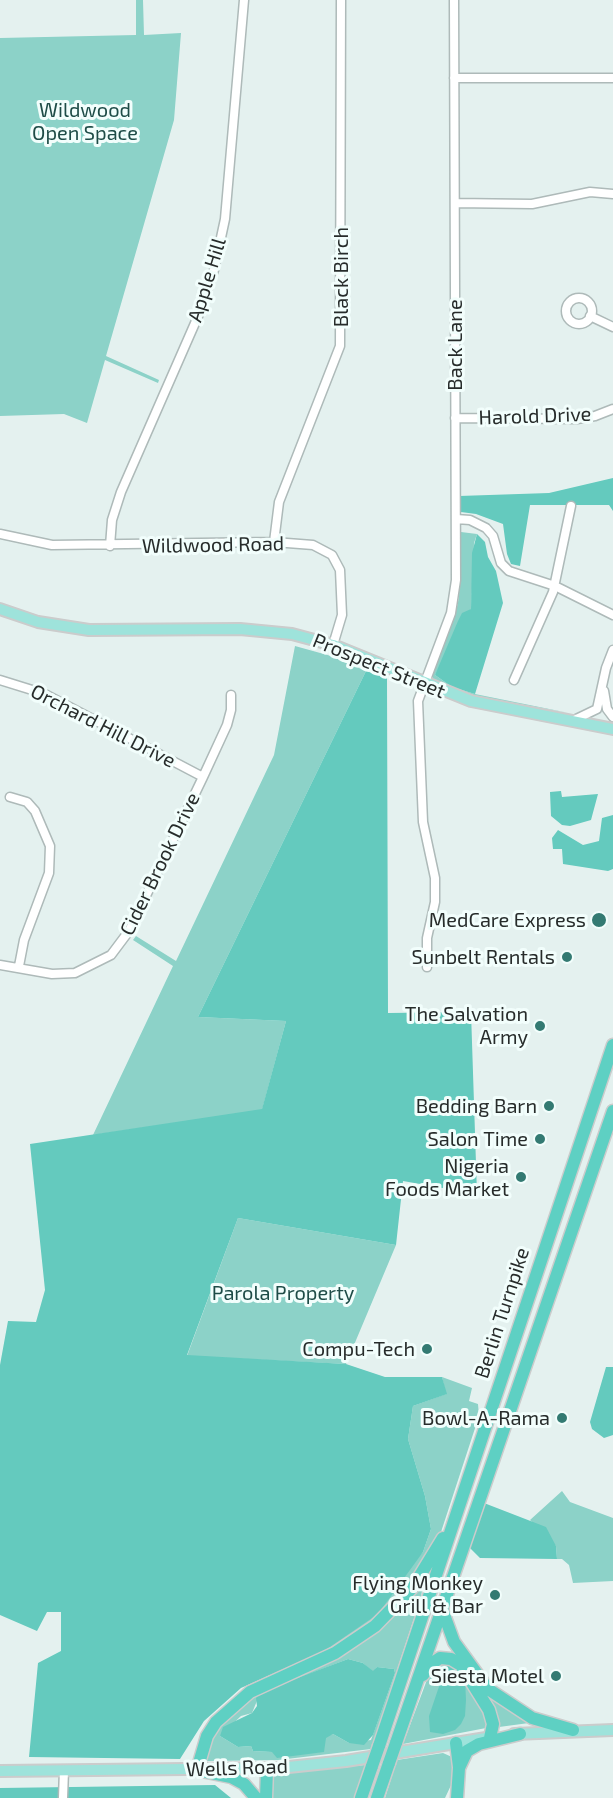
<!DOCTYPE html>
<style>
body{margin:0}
canvas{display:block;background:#e4f1ef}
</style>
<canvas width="613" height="1798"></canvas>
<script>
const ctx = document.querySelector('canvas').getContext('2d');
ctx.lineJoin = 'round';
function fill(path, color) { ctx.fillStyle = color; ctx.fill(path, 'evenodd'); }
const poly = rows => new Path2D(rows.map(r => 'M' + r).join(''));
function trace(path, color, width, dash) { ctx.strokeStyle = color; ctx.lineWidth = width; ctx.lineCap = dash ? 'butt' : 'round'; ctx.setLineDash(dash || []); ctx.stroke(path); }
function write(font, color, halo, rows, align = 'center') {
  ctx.font = font + ' "Exo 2",sans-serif'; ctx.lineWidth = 6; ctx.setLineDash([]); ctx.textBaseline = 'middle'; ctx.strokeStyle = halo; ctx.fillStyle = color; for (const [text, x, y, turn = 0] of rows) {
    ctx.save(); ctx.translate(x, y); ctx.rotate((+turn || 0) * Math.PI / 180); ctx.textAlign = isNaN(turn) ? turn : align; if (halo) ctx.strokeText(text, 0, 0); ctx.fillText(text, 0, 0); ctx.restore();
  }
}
fill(poly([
 [136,0,143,0,144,35,181,33,174,120,106,356,159,380,158,383,105,360,87,423,64,414,0,416,0,38,136,35],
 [461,527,461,532,477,534,474,543,471,609,435,675,452,687,475,694,569,713,463,694,433,680,433,673,456,612,459,597],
 [295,646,331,656,366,671,198,1017,286,1021,262,1110,93,1135,173,966,133,940,136,936,176,961,274,755],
 [238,1218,396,1245,346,1364,187,1356],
 [442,1377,472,1388,469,1401,478,1404,479,1416,441,1532,414,1576,379,1615,358,1632,324,1651,342,1636,423,1552,431,1529,425,1496,408,1439,413,1406,446,1394],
 [562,1491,570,1502,613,1518,613,1581,573,1583,569,1565,562,1559,557,1559,556,1546,530,1520],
 [423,1584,421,1597,371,1749,278,1760,207,1761,209,1739,228,1714,261,1691,252,1713,241,1716,220,1736,238,1747,251,1746,253,1751,272,1752,333,1734,349,1743,371,1740,395,1673,394,1669,377,1667,373,1672,363,1663,348,1659,291,1681,292,1677,379,1627],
 [442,1663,455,1666,489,1720,486,1728,403,1744,431,1669],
 [478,1685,529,1723,499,1727],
 [443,1753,452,1757,453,1762,453,1781,445,1798,385,1798,397,1760],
 [365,1765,354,1798,269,1798,271,1776,275,1774]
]), '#8cd2c8');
fill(poly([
 [613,478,613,511,609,505,530,505,520,566,511,564,507,554,503,524,476,514,461,512,459,496,549,493],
 [477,534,485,542,488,557,496,571,503,603,475,694,452,687,435,675,458,621,462,613,471,609,472,553],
 [366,671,387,678,388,1013,471,1012,477,1194,403,1181,396,1245,238,1218,187,1355,346,1364,385,1377,442,1377,447,1394,413,1406,408,1439,425,1496,431,1529,423,1552,378,1614,324,1651,241,1688,204,1721,180,1759,29,1757,38,1663,61,1651,61,1612,47,1612,37,1631,0,1615,0,1365,8,1321,36,1322,45,1290,30,1144,262,1109,286,1021,198,1017],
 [561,791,562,797,598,794,591,820,570,826,562,825,551,816,550,792],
 [613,815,613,869,608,871,563,864,562,849,553,849,552,838,558,830,583,845,599,841,602,818],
 [606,1367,613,1367,613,1435,604,1438,592,1429,590,1422],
 [484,1503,546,1527,556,1546,557,1559,480,1558,469,1547],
 [348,1659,363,1663,373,1671,377,1667,394,1669,395,1673,373,1735,364,1745,349,1743,333,1734,326,1738,324,1752,277,1758,272,1752,253,1751,251,1746,238,1747,220,1736,223,1727,252,1713,257,1706,256,1698,261,1691,292,1677,292,1680],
 [447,1663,455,1666,465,1678,466,1700,465,1716,461,1724,455,1730,443,1734,430,1732,429,1716],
 [215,1785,231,1798,0,1798,0,1788]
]), '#64cabe');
const minor = poly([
 [454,78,613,78],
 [455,203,532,204,590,192,613,194],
 '566 311a13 13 0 1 1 26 0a13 13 0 1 1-26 0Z',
 [590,316,613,327],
 [455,418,577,419,595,416,613,409],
 [456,519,470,520,486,528,493,536,501,563,509,571,555,586,613,615],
 [0,534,52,545,274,542,313,545,332,555,340,570,342,615,333,645],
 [274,542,279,502,340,346,341,0],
 [110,546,112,520,121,492,199,314,214,270,225,219,244,0],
 [0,680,45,694,203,777],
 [514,680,553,592,571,506],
 [604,691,607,709,613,717],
 [572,721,597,709,606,668,613,650],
 [10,797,27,802,35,811,50,846,49,873,24,940,19,966],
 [0,965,52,974,75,973,111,955,129,931,203,777,227,725,231,710,231,695],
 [427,967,427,938,435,902,435,878,423,822,418,701,451,613,456,580,454,0],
 [63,1798,64,1770]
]);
const major = poly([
 [0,609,38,622,89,630,240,629,292,634,333,645,471,701,613,729],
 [514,1734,613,1730],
 [0,1771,279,1768,346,1761,486,1738]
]);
const highway = poly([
 [442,1609,454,1642,488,1689,532,1718,573,1730],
 [423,1675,431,1664,440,1658,451,1659,461,1665,489,1710,493,1724,490,1738],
 [396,1743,613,1111],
 [456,1743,459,1767],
 [379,1746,613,1045],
 [256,1798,244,1784,231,1777,197,1770,207,1736,216,1722,250,1692,335,1653,375,1626,413,1587,443,1538],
 [266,1798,267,1769],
 [361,1798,372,1766],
 [377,1798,389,1763],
 [457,1798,459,1768,467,1751,479,1744,520,1734]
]);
trace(minor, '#aebab9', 11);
trace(major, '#cbcccc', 14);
trace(highway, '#cbcccc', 15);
trace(minor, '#fff', 8);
trace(major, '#9ee3db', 10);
trace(highway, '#5ed0c3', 12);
const highwayBridge = poly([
 [389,1763,396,1743],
 [372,1766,379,1746]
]);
trace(highwayBridge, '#cbcccc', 15, []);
trace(highwayBridge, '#5ed0c3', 12);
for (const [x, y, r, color] of [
 [599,920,8,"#337a72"],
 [567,957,6,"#337a72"],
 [540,1026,6,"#337a72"],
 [549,1106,6,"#337a72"],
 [540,1139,6,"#337a72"],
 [521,1177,6,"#337a72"],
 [427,1349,6,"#337a72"],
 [562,1418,6,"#337a72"],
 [495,1595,6,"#337a72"],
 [556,1676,6,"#337a72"]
]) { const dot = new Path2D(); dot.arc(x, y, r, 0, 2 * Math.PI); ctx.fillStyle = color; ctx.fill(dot); trace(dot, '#f2fefc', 2); }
write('20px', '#1e4c47', '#f2fefc', [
 ["Wildwood",85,110],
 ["Open Space",85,133],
 ["Parola Property",283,1293]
]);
write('20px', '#272c2b', '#f2fefc', [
 ["Black Birch",341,277,-90],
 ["Apple Hill",207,280,-73],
 ["Back Lane",455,345,-90],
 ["Harold Drive",535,416,-2],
 ["Wildwood Road",213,545,-1],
 ["Prospect Street",379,666,22],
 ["Orchard Hill Drive",103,726,27],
 ["Cider Brook Drive",160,864,-64],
 ["Berlin Turnpike",502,1313,-72],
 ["Wells Road",237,1768,-2]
]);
write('20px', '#272c2b', '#f2fefc', [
 ["MedCare Express",586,920],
 ["Sunbelt Rentals",555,957],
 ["The Salvation",528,1014],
 ["Army",528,1037],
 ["Bedding Barn",537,1106],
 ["Salon Time",528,1139],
 ["Nigeria",509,1166],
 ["Foods Market",509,1189],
 ["Compu-Tech",415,1349],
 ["Bowl-A-Rama",550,1418],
 ["Flying Monkey",483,1583],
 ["Grill & Bar",483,1606],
 ["Siesta Motel",544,1676]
], 'right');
</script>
